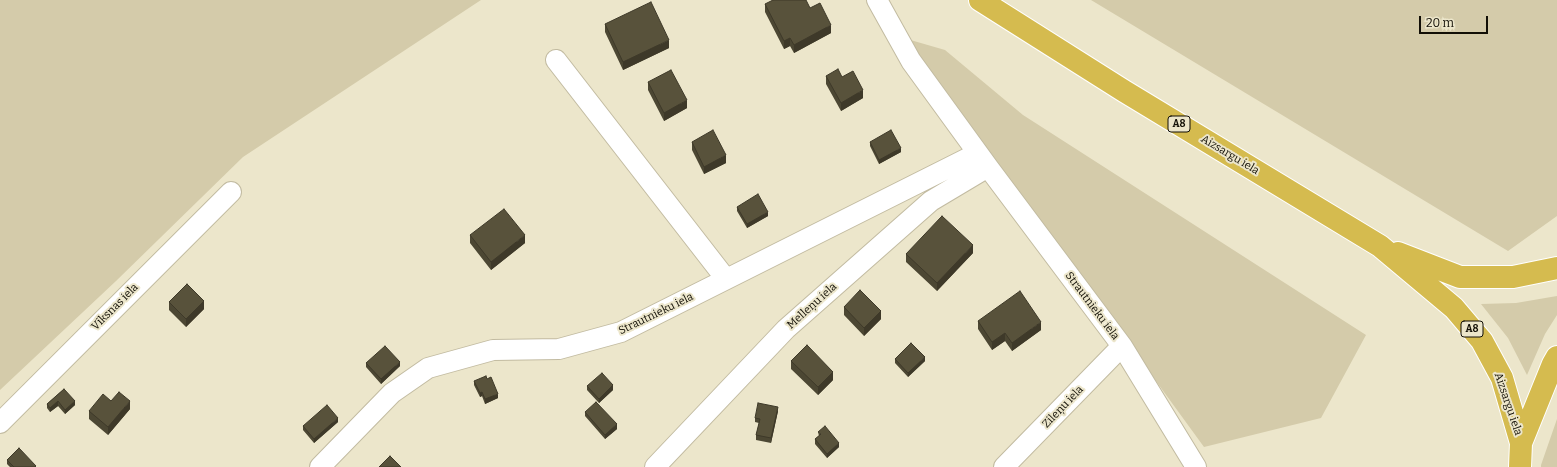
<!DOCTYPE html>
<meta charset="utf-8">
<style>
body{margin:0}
#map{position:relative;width:1557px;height:467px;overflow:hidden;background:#ece6cb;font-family:Bitter,serif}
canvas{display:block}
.scale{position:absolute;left:1419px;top:16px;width:69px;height:18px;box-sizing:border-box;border:2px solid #120f06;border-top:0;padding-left:5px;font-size:12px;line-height:14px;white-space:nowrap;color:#120f06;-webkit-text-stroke:3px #ece6cb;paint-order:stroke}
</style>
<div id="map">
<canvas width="1557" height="467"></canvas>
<div class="scale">20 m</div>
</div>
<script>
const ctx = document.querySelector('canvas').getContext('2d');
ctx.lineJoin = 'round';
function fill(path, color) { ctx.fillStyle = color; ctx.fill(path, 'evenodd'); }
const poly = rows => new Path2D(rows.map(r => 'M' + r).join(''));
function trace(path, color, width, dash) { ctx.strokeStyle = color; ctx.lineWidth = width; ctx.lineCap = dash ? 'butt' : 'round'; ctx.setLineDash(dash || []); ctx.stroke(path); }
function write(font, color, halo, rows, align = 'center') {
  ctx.font = font + ' Bitter,serif'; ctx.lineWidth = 4; ctx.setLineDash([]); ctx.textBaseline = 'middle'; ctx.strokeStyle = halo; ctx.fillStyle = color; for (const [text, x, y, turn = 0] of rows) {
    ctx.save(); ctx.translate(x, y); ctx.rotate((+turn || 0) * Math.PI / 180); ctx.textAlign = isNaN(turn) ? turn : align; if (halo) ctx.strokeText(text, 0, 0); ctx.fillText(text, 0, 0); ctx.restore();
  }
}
fill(poly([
 [0,0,481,0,243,157,116,281,0,390],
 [1091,0,1557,0,1557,216,1508,251],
 [907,39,945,50,1023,115,1366,335,1321,418,1204,447],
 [1557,296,1557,315,1545,334,1527,375,1508,338,1481,304,1516,303],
 [1557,419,1557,467,1541,467,1541,465]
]), '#d4cbaa');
const street = poly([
 [877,0,911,61,988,167,1122,346,1196,467],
 [556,60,726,279],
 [0,423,231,192],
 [320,467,392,393,428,368,493,350,559,349,621,332,978,153],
 [655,467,786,329,931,201,988,167],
 [1004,467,1122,346]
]);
const highway = poly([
 [980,0,1124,91,1380,246,1454,308,1482,341,1502,378,1521,443],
 [1398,253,1460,277,1513,277,1557,268],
 [1520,467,1521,443,1553,364,1557,357]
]);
trace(street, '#c2bba1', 22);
trace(highway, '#fff', 24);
trace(street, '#fff', 20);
trace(highway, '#d5bb4f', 22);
fill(poly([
 [765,4,810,8,831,33,794,53,790,46,784,49,765,12],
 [605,24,669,48,623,70,605,32],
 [826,76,842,77,863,98,841,111,826,84],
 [648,82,687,108,664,121,648,90],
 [692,142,726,163,704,174,692,150],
 [870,142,901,152,879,164,870,146],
 [737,207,768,216,747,228,737,211],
 [470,235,525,243,491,270,470,243],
 [973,253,937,291,906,262,906,254],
 [169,302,204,309,186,327,169,310],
 [844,307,881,319,864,336,844,315],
 [978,321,1041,330,1012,351,1005,341,992,350,978,329],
 [895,359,925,361,908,377,895,363],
 [791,361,833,380,818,395,791,369],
 [366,363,400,366,381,384,366,367],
 [474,381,498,398,485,404,482,396,480,397,474,385],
 [587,386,613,390,599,403,587,390],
 [64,389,75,405,65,414,58,406,50,412,47,408,47,404],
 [130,409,108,435,89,419,89,411],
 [778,411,771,443,756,440,756,435,759,423,755,422,755,418],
 [585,412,617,429,605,439,585,416],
 [338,422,314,443,303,430,303,426],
 [818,432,839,447,827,458,815,444,815,439,819,436],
 [7,460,36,467,10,467,7,464]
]), '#4c4733');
fill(poly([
 [831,25,831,33,794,53,794,45],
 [790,38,790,46,784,49,784,41],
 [669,40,669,48,623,70,623,62],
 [863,90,863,98,841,111,841,103],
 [687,100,687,108,664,121,664,113],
 [901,148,901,152,879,164,879,160],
 [726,155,726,163,704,174,704,167],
 [768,212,768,216,747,228,747,224],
 [525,235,525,243,491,270,491,262],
 [973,245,973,253,937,291,937,283],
 [204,301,204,309,186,327,186,319],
 [881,311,881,319,864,336,864,328],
 [1041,322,1041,330,1012,351,1012,343],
 [1005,333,1005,341,992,350,992,342],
 [925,357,925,361,908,377,908,373],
 [400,362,400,366,381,384,381,379],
 [833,372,833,380,818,395,818,387],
 [613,385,613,390,599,403,599,399],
 [482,392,482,396,480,397,480,393],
 [498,394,498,398,485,404,485,399],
 [58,401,58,406,50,412,50,408],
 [75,401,75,405,65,414,65,410],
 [130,401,130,409,108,435,108,427],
 [778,407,778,411,771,443,771,438],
 [338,418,338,422,314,443,314,439],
 [617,424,617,429,605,439,605,435],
 [839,443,839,447,827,458,827,454]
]), '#3e3929');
const building = poly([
 [773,0,806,0,810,8,820,3,831,25,794,45,790,38,784,41,765,4,773,0],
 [651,2,669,40,623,62,605,24,651,2],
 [838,69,842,77,853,71,863,90,841,103,826,76,838,69],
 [671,70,687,100,664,113,648,82,671,70],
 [713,130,726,155,704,167,692,142,713,130],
 [891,130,901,148,879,160,870,142,891,130],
 [758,194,768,212,747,224,737,207,758,194],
 [504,209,525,235,491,262,470,235,504,209],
 [942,216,973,245,937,283,906,254,942,216],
 [187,284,204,301,186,319,169,302,187,284],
 [860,290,881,311,864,328,844,307,860,290],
 [1020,291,1041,322,1012,343,1005,333,992,342,978,321,1020,291],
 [911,343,925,357,908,373,895,359,911,343],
 [807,345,833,372,818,387,791,361,807,345],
 [385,346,400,362,381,379,366,363,385,346],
 [602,373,613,385,599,399,587,386,602,373],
 [486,376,487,379,491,377,498,394,485,399,482,392,480,393,474,381,486,376],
 [64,389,75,401,65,410,58,401,50,408,47,404,64,389],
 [119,392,130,401,108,427,89,411,103,394,111,401,119,392],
 [596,402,617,424,605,435,585,412,596,402],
 [758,403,778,407,771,438,756,435,760,419,755,418,758,403],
 [327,405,338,418,314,439,303,426,327,405],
 [825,426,839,443,827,454,815,439,821,434,818,432,825,426],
 [19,448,36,466,35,467,14,467,7,460,19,448],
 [390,456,401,467,379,467,390,456]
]);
fill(building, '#58523b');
trace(building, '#3e3929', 1);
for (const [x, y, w] of [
 [1179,124,22],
 [1472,329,22]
]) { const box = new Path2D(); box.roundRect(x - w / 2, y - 8, w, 16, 3); ctx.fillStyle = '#ece6cb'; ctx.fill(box); trace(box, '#120f06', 1); }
write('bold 10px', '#120f06', null, [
 ["A8",1179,124],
 ["A8",1472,329]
]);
write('11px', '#120f06', '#ece6cb', [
 ["Aizsargu iela",1230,155,31],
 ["Melleņu iela",812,306,-42],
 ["Strautnieku iela",1092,306,53],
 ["Vīksnas iela",115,307,-45],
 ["Strautnieku iela",656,314,-26],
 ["Aizsargu iela",1508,404,71],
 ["Zileņu iela",1063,407,-46]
]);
</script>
